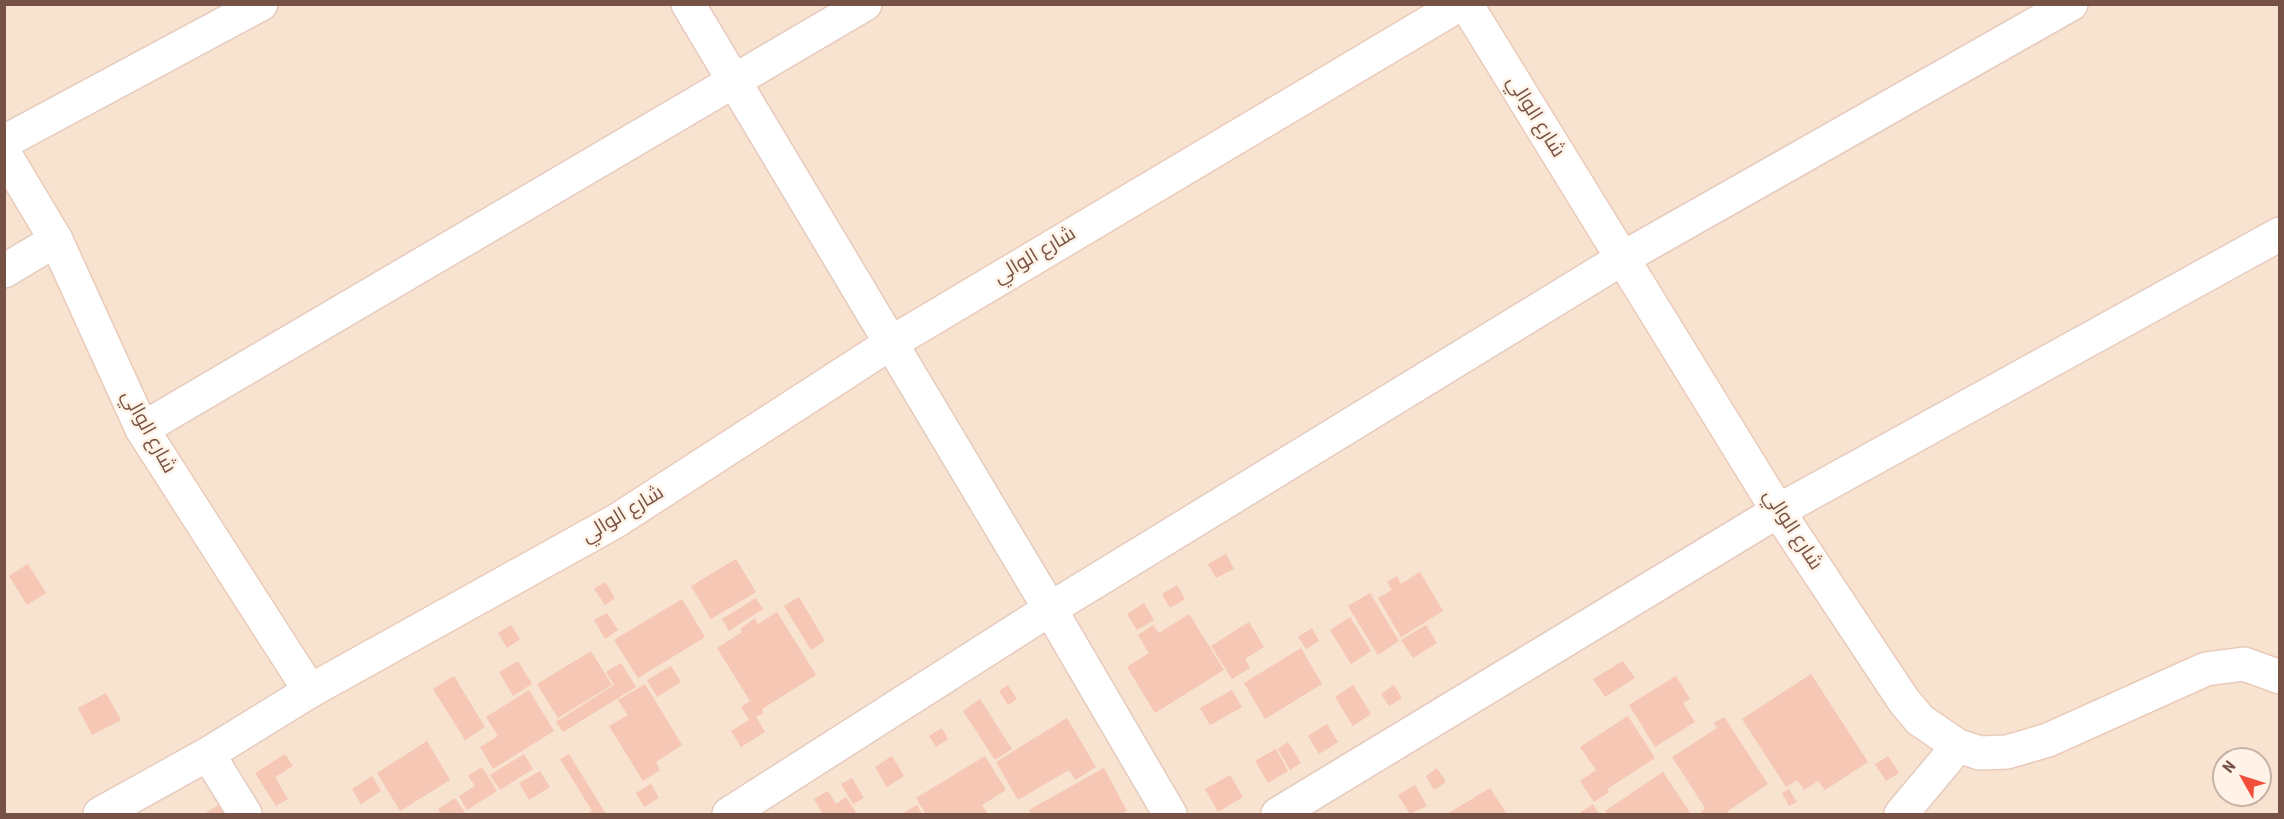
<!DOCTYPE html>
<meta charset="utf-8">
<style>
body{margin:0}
#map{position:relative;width:2284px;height:819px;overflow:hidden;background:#feefdf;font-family:"Roboto Condensed",sans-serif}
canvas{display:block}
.frame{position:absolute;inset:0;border:6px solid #765145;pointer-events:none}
.north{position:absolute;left:2212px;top:747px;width:60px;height:60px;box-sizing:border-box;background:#fff3e7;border:2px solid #c8b2a6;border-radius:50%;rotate:309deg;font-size:16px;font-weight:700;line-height:24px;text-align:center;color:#765145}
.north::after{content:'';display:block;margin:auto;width:21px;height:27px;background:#f24f3a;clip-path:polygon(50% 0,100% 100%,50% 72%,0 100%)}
</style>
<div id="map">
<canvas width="2284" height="819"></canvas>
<div class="frame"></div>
<div class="north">N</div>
</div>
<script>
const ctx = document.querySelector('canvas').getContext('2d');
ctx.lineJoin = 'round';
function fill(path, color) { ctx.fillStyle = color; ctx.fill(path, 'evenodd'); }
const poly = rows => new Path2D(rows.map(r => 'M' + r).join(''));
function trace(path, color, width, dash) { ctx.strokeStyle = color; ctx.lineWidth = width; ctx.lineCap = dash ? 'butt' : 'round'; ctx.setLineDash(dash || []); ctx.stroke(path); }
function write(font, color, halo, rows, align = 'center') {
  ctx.font = font + ' "Roboto Condensed",Cairo,sans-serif'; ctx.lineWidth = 5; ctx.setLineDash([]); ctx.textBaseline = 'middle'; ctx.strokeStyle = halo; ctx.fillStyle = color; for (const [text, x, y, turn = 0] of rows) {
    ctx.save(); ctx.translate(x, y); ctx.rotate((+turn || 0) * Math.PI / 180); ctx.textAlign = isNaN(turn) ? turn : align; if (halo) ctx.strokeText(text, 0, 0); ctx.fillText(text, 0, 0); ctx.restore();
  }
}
fill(poly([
 [5,5,2279,5,2279,814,5,814],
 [2224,759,2260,759,2260,795,2224,795]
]), '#f8e2d0');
fill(poly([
 [1226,554,1234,569,1216,578,1208,564],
 [736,559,756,592,711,619,691,586],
 [28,564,46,593,27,605,9,576],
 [1420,572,1443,611,1401,637,1378,598,1392,590,1387,582,1397,576,1401,584],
 [605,582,615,598,605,605,594,589],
 [1177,585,1185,599,1170,608,1162,594],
 [1370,593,1399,641,1378,655,1348,606],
 [799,597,825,641,811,650,784,606],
 [756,598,763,609,729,631,722,619],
 [682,599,705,637,638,678,614,640],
 [1144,603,1154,620,1137,630,1127,614],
 [777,612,816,675,762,709,763,713,756,717,765,732,741,747,731,731,749,720,741,707,750,701,717,648,742,632,740,629,755,618,758,624],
 [607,613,618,630,605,639,594,620],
 [1189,614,1224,670,1155,713,1127,667,1149,653,1138,635,1153,625,1159,633],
 [1350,617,1371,651,1351,664,1330,630],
 [1249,622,1264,647,1245,659,1250,668,1232,679,1211,646],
 [511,625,520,639,507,648,498,633],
 [1426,625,1437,643,1413,658,1401,640],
 [1312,628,1319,641,1306,649,1298,637],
 [1301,648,1322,684,1265,719,1244,683],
 [591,651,612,685,558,718,537,684],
 [518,661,532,684,513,696,499,672],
 [1623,661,1635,678,1605,697,1593,679],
 [621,663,636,687,563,732,556,722,614,685,606,672],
 [671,666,681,682,657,697,647,680],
 [1811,674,1868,762,1825,790,1818,781,1804,790,1797,780,1786,787,1742,719],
 [454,676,485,727,465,740,433,689],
 [1676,676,1690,699,1683,703,1695,722,1655,747,1629,705],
 [645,684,682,745,656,762,660,770,643,781,609,726,628,715,618,700],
 [1008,685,1017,699,1008,705,999,691],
 [1353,685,1371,714,1353,726,1335,697],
 [1394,685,1402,698,1389,706,1381,694],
 [529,690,554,731,493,769,480,747,498,736,486,717],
 [1232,690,1242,707,1210,725,1200,708],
 [106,693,121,720,92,735,78,708],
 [980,699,1012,749,995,760,963,711],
 [1628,716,1655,758,1607,789,1609,792,1594,802,1580,781,1596,770,1580,747],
 [1724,717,1768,784,1728,811,1730,814,1699,814,1705,808,1672,757,1717,728,1714,723],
 [1067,718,1096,767,1075,780,1069,770,1018,800,996,762],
 [1327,724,1338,742,1319,754,1308,736],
 [942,728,948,739,936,747,929,736],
 [427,741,450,780,400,811,377,773],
 [1288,742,1301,763,1290,770,1278,749],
 [1276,749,1288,771,1268,783,1255,761],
 [285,754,293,766,275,777,288,799,276,806,255,773],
 [524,754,533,769,500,790,490,775],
 [569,754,606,814,586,814,592,811,560,759],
 [892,756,904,776,887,787,875,767],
 [985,756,1006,790,982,805,988,814,926,814,916,798],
 [1888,756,1899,773,1886,781,1875,764],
 [482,767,497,791,467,810,459,796,475,786,468,776],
 [1104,768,1127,811,1120,814,1031,814,1029,810],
 [1437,768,1446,782,1434,790,1426,776],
 [540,771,550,787,529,800,519,783],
 [1663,772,1691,814,1607,814,1605,811],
 [1230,775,1243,797,1218,812,1205,789],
 [372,776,381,791,361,804,352,789],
 [852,778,864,798,853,804,841,784],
 [651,784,659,798,644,807,636,793],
 [1415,785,1427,806,1410,814,1398,795],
 [1490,788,1507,814,1447,814],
 [1789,789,1797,802,1789,806,1782,793],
 [828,791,836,804,846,797,857,814,823,814,814,799],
 [455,798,466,814,441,814,438,809],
 [220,804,227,814,204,814],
 [1593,804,1599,814,1578,814],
 [917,805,922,814,901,814]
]), '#f6c7b5');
const street = poly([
 [688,4,1050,609,1170,814],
 [4,142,261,4],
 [4,271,56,240],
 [142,429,865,4],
 [208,754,245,814],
 [100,814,208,754,310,691],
 [729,814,1050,609,1623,258,2071,4],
 [1278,814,1778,511,2280,234],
 [1901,814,1958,746]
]);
const secondary = poly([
 [1466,4,1778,511,1904,701,1920,720,1958,746,1980,753,2007,752,2048,740,2206,669,2244,664,2280,677],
 [4,153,56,240,142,429,310,691,616,521,891,343,1460,4]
]);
trace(street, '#e5cbbe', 36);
trace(secondary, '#eacbba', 36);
trace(street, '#fff', 33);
trace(secondary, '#fff', 33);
write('20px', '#765145', '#fff3e7', [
 ["شارع الوالي",1535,117,58],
 ["شارع الوالي",1035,256,-31],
 ["شارع الوالي",148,432,61],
 ["شارع الوالي",623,515,-31],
 ["شارع الوالي",1792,530,57]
]);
</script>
